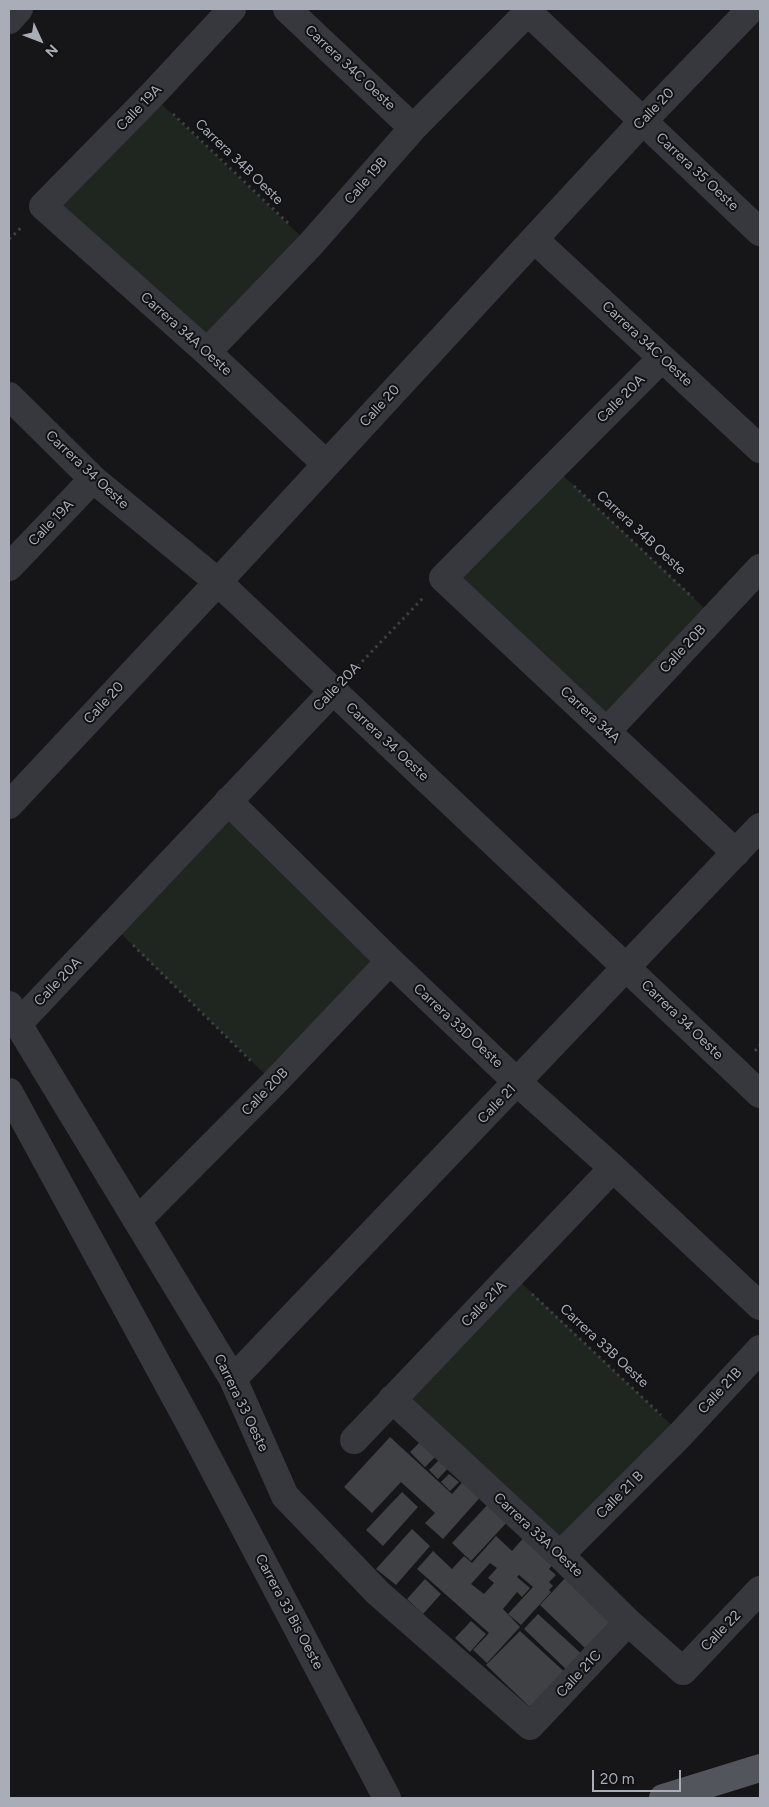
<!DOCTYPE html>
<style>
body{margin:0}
#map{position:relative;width:769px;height:1807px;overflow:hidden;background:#161618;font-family:Figtree,sans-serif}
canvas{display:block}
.frame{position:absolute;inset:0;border:10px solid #a8adb8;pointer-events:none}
.north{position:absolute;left:15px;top:15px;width:50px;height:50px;-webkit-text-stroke:4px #111113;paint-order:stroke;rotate:133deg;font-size:14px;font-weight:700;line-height:20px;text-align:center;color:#a8adb8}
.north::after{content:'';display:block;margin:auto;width:18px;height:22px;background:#a8adb8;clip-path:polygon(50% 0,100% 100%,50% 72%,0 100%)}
.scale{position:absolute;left:592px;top:1770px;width:89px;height:22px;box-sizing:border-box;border:2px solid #a8adb8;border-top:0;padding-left:6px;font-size:15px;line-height:18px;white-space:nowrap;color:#a8adb8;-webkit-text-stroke:4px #111113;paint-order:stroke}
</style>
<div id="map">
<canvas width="769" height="1807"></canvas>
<div class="frame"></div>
<div class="north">N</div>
<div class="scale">20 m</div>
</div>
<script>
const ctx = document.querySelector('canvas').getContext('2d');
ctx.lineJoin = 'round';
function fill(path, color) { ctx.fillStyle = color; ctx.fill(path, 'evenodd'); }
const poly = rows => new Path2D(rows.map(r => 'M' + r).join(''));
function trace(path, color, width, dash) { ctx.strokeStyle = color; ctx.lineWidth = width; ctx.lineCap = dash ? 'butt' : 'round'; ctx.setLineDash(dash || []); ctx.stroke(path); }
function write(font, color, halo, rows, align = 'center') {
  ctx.font = font + ' Figtree,sans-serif'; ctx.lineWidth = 4; ctx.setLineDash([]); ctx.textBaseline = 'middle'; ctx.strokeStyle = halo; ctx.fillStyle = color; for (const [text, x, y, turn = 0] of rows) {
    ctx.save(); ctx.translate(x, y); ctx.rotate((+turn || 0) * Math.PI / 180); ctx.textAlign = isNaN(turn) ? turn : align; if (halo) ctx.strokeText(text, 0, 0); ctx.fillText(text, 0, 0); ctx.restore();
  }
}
fill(poly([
 [152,95,310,245,207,352,43,206],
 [553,466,714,617,607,731,443,578],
 [228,801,390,961,274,1083,112,925],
 [512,1274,681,1434,560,1555,392,1399]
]), '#1e261f');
fill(poly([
 [390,1437,452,1494,467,1477,484,1493,443,1539,425,1523,435,1513,401,1482,372,1513,344,1487],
 [424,1438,439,1453,425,1467,410,1452],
 [441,1458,450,1466,438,1479,429,1470],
 [449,1474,459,1482,450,1491,441,1482],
 [402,1492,418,1507,383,1546,366,1530],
 [491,1501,510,1519,471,1561,452,1543],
 [412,1529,430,1546,396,1585,376,1569],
 [526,1535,556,1561,549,1569,556,1575,549,1582,553,1586,549,1590,551,1592,521,1625,508,1614,533,1587,519,1575,517,1577,530,1588,522,1597,517,1592,503,1609,520,1627,487,1663,473,1650,489,1633,417,1569,433,1551,452,1569,464,1556,472,1563,496,1536,512,1551],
 [490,1563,497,1568,488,1578,494,1583,484,1594,471,1584],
 [568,1575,614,1618,586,1649,540,1605],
 [425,1579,441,1594,423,1614,407,1599],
 [538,1614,585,1657,570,1673,524,1629],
 [471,1621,486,1634,470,1652,455,1638],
 [520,1631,569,1676,535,1712,486,1665]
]), '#404145');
trace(poly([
 [173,114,290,225],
 [9,239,23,226],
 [574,486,693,598],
 [353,671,423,598],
 [133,945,253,1063],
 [755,1051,760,1045],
 [532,1294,661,1415]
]), '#3d3f44', 3, [2.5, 4]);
trace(poly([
 [232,9,152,95,43,206,207,352,326,464],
 [287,9,413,128],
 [525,9,760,232],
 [9,20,19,9],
 [534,239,760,449],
 [207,352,310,245,413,128,528,12],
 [662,358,443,578,736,853],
 [9,396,93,479,218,582,760,1094],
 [9,567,93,479],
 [607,731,760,568],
 [228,801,390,961,517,1082,613,1168,760,1306],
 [9,805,218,582,643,121,751,9],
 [9,1005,18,1024,233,1379,285,1496,378,1593,530,1726,628,1622],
 [18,1024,333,691],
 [9,1092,191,1426,387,1798],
 [138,1220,274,1083,390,961],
 [233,1379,760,827],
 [392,1399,560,1555,628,1622,683,1671,760,1590],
 [354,1440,613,1168],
 [560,1555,681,1434,760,1349]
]), '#37383d', 28);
trace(poly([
 [663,1798,760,1768]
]), '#53555c', 28);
write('14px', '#a8adb8', '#111113', [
 ["Carrera 34C Oeste",350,68,43],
 ["Calle 19A",139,108,-46],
 ["Calle 20",654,109,-46],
 ["Carrera 34B Oeste",239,162,44],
 ["Carrera 35 Oeste",697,172,43],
 ["Calle 19B",366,181,-49],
 ["Carrera 34A Oeste",186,334,42],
 ["Carrera 34C Oeste",647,344,43],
 ["Calle 20A",621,399,-45],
 ["Calle 20",380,406,-47],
 ["Carrera 34 Oeste",87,470,43],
 ["Calle 19A",51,523,-46],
 ["Carrera 34B Oeste",641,533,43],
 ["Calle 20B",683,649,-47],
 ["Calle 20A",337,687,-46],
 ["Calle 20",104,703,-47],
 ["Carrera 34A",590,715,43],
 ["Carrera 34 Oeste",387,742,43],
 ["Calle 20A",58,982,-46],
 ["Carrera 34 Oeste",682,1020,44],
 ["Carrera 33D Oeste",458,1026,43],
 ["Calle 20B",265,1092,-46],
 ["Calle 21",497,1104,-46],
 ["Calle 21A",484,1304,-46],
 ["Carrera 33B Oeste",604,1346,43],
 ["Calle 21B",720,1391,-47],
 ["Carrera 33 Oeste",241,1403,64],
 ["Calle 21 B",620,1495,-45],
 ["Carrera 33A Oeste",538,1535,43],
 ["Carrera 33 Bis Oeste",289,1612,62],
 ["Calle 22",721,1631,-46],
 ["Calle 21C",579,1674,-47]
]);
</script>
